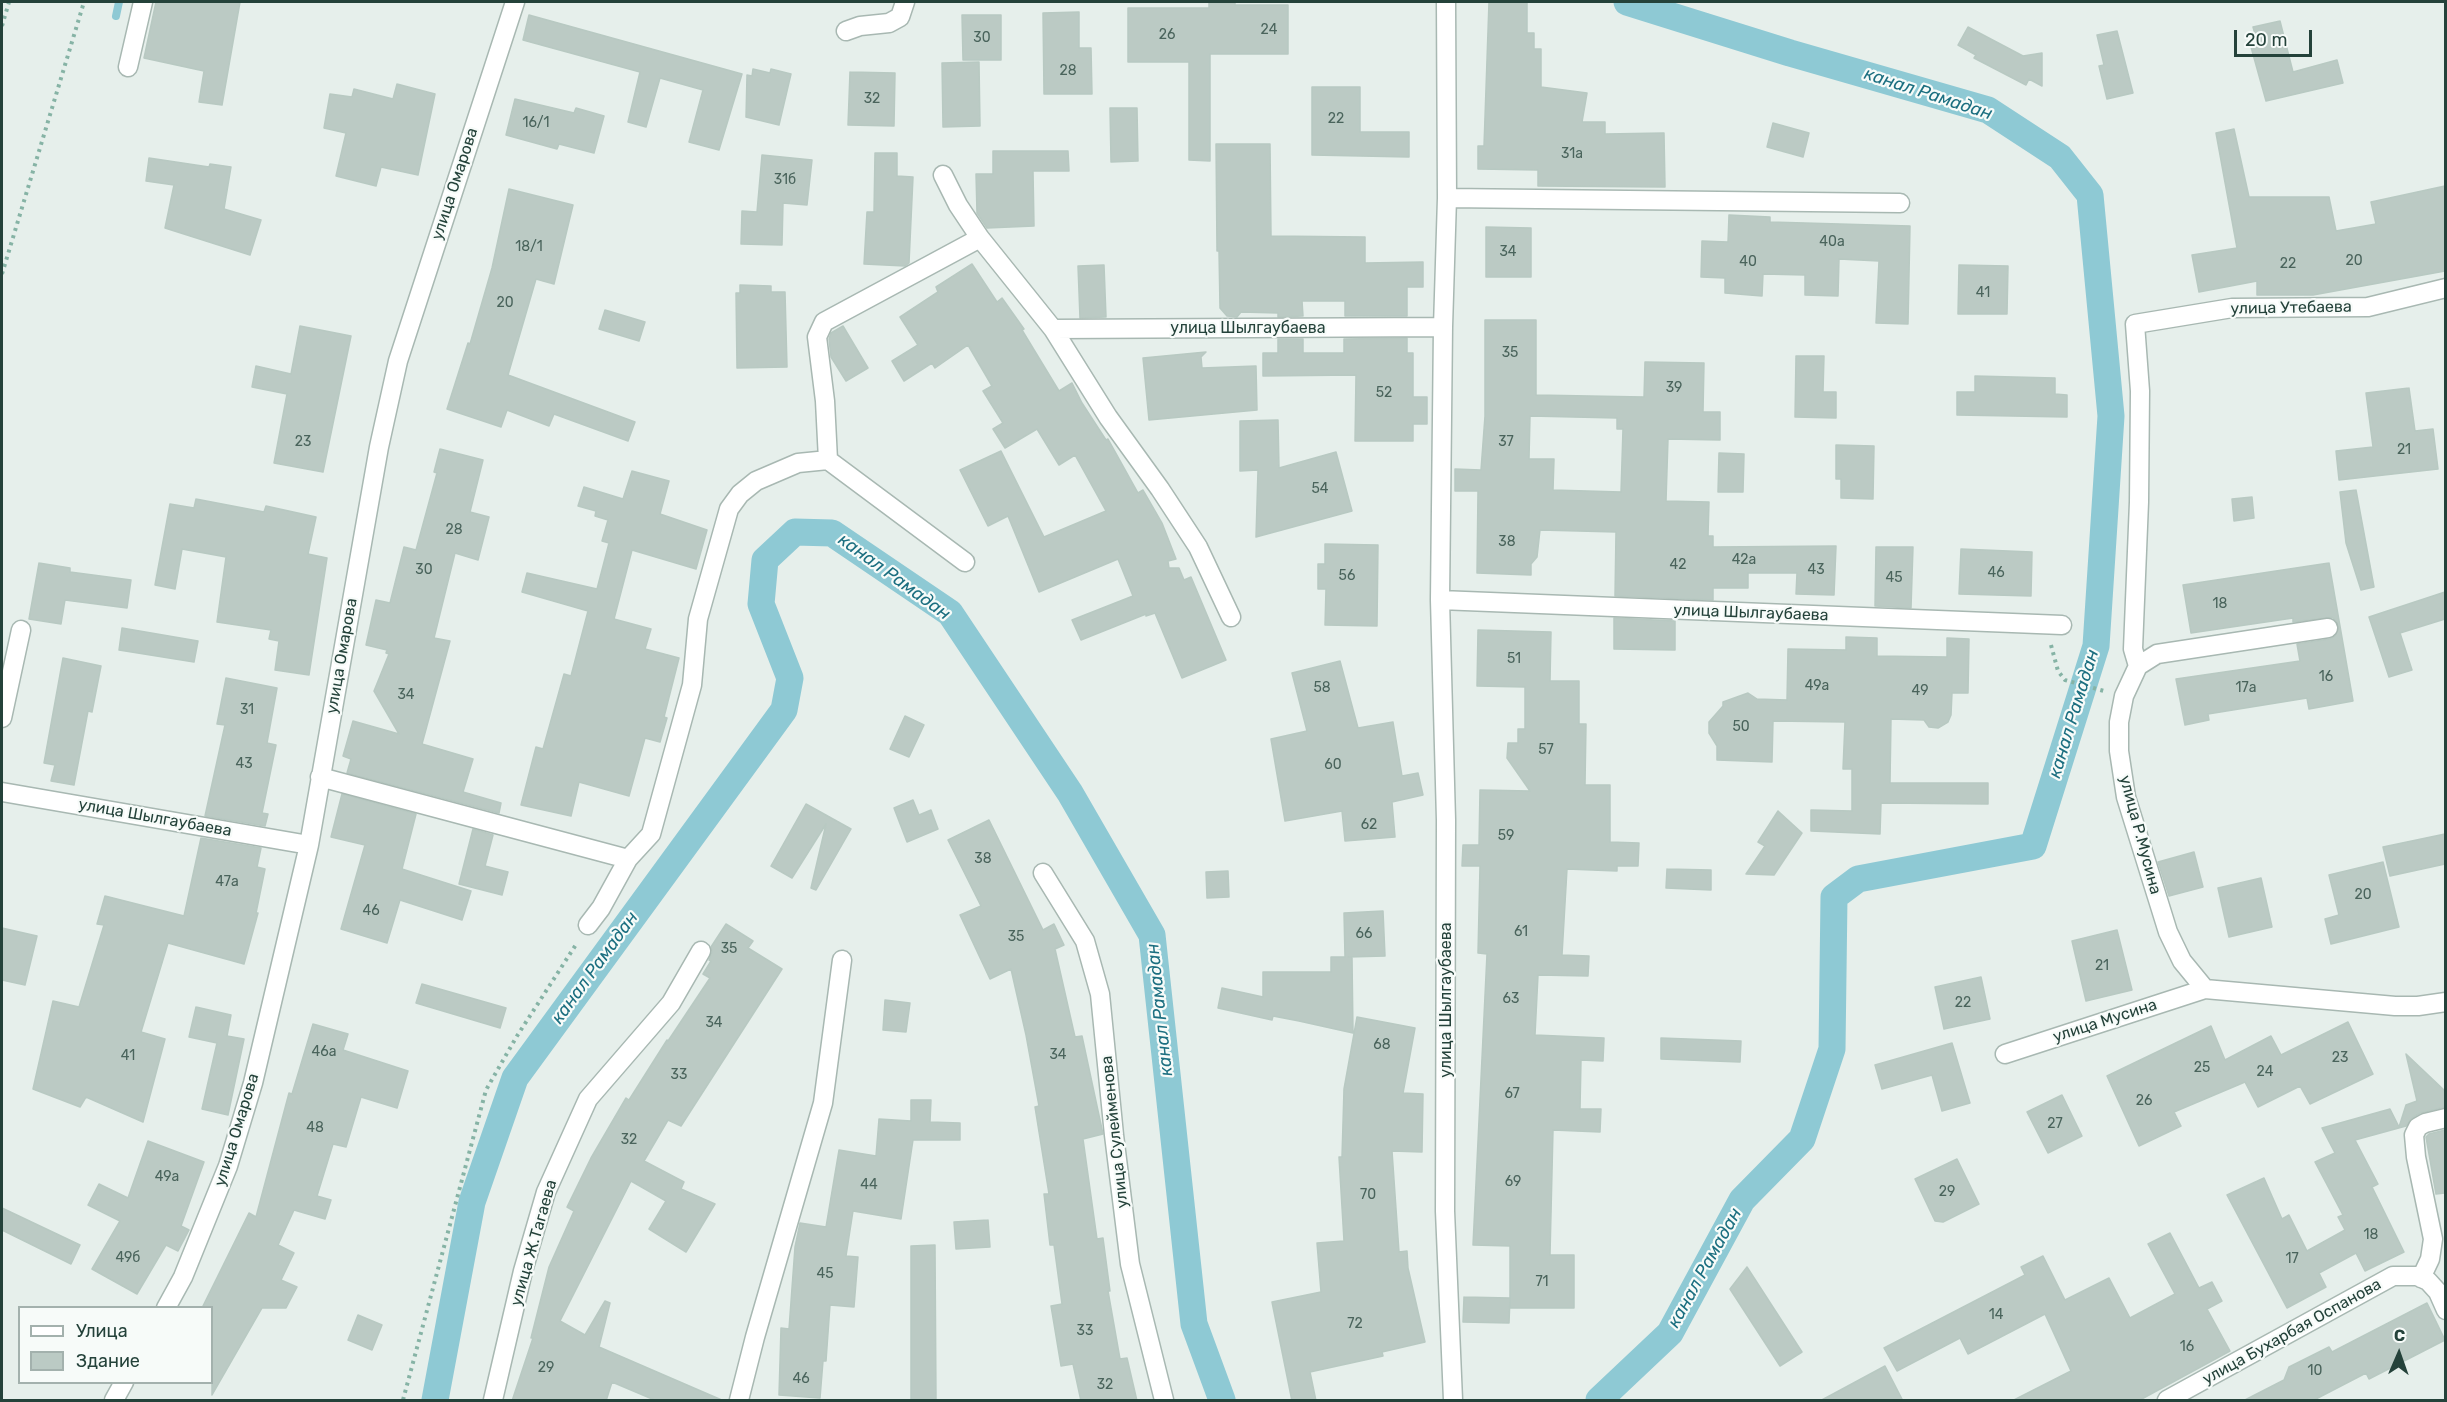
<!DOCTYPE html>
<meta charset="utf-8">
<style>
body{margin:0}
#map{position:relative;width:2447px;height:1402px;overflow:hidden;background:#e6efeb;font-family:Rubik,sans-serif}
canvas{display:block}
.frame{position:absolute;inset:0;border:3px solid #24423a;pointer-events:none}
.legend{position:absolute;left:18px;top:1306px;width:195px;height:78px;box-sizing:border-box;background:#f7fbf9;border:2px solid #a3b1ad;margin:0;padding:8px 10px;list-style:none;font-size:18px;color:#24423a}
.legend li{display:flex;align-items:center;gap:12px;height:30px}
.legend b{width:30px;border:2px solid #a3b1ad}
.north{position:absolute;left:2369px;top:1324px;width:60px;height:60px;-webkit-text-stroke:4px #f7fbf9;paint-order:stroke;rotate:2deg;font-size:16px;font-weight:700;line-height:24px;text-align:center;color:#24423a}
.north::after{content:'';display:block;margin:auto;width:21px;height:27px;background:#24423a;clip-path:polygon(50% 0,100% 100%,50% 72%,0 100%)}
.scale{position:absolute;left:2234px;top:30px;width:78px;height:27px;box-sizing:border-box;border:3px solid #24423a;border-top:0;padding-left:8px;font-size:18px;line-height:21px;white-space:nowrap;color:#24423a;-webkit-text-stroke:4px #f7fbf9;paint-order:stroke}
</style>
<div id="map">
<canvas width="2447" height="1402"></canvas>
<div class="frame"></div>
<ul class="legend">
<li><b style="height:8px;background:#fff"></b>Улица</li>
<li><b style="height:16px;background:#bbcac4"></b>Здание</li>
</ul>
<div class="north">С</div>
<div class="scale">20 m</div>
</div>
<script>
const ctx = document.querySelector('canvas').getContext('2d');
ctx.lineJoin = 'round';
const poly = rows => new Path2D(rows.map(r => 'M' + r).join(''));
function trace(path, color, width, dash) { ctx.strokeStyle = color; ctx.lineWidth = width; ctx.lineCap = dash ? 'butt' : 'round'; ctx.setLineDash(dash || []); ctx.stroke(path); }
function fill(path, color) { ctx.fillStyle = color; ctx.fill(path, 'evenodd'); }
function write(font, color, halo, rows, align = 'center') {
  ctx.font = font + ' Rubik,sans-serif'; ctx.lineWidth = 4.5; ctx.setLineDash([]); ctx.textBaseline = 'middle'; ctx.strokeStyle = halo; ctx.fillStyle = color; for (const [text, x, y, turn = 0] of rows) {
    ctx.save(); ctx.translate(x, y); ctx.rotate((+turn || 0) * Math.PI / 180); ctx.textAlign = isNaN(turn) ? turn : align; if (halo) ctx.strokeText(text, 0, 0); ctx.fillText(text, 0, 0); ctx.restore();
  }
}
trace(poly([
 [116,16,119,2]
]), '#8ec9d4', 8);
trace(poly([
 [435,1400,472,1202,515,1078,784,710,790,678,761,604,765,560,795,532,832,533,950,613,1070,793,1152,935,1194,1324,1222,1400],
 [1599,1400,1670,1333,1742,1200,1802,1139,1832,1049,1834,897,1858,879,2033,846,2096,646,2111,416,2090,195,2060,157,1988,110,1790,53,1627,2]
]), '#8ec9d4', 27);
const building = poly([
 [156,2,240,2,222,105,199,102,204,71,144,58,156,2],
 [1209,2,1235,2,1235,5,1288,5,1288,54,1210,54,1210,161,1189,160,1189,62,1128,62,1128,8,1209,8,1209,2],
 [1489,2,1527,2,1527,33,1534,33,1534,49,1541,49,1541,87,1587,93,1582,122,1605,122,1605,134,1664,133,1665,187,1538,186,1538,170,1478,169,1478,146,1484,146,1489,2],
 [1079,12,1079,48,1091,48,1092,94,1044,94,1043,13,1079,12],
 [529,15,742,74,719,150,689,142,703,90,660,78,646,127,628,122,640,72,523,40,529,15],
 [962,15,1001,15,1001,60,963,60,962,15],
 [2280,21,2293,72,2337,60,2343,83,2266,101,2251,47,2258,45,2253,27,2280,21],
 [1968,27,2023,56,2042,53,2042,86,2029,79,2026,85,1974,58,1976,55,1958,45,1968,27],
 [2117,31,2133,93,2107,99,2099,66,2104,65,2097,35,2117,31],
 [979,62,980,126,943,127,942,63,979,62],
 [753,69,770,73,771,69,791,74,779,125,746,117,747,75,752,76,753,69],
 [850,72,895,73,894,126,848,125,850,72],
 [397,84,435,94,418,175,381,167,376,186,336,176,346,133,324,128,330,94,352,97,354,89,393,99,397,84],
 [1312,87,1360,87,1360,132,1409,132,1409,157,1312,155,1312,87],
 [515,99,574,113,576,108,604,116,594,153,559,144,557,149,506,135,515,99],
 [1110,108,1137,108,1138,161,1111,162,1110,108],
 [1773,123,1809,133,1803,157,1767,147,1773,123],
 [2234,129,2249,197,2329,197,2336,231,2376,224,2371,202,2445,186,2445,271,2313,295,2257,295,2257,281,2199,292,2192,255,2237,248,2216,133,2234,129],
 [1216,144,1270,144,1271,236,1365,237,1365,263,1423,262,1423,287,1407,287,1407,316,1345,316,1345,301,1302,301,1303,316,1278,317,1278,313,1241,312,1237,317,1227,316,1220,308,1219,251,1217,251,1216,144],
 [993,151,1068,151,1069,171,1033,171,1034,226,987,228,977,213,976,174,993,174,993,151],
 [875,153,897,153,897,176,913,177,909,263,905,266,864,264,867,212,874,212,875,153],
 [762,155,812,160,807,205,783,203,782,245,741,244,742,211,757,212,762,155],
 [149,158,209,167,210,164,231,167,224,209,261,220,250,255,165,228,174,185,146,181,149,158],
 [509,189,573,205,554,284,536,279,508,375,635,422,628,441,554,414,549,426,507,410,501,427,447,409,468,343,470,344,492,268,509,189],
 [1729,215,1770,217,1770,222,1910,226,1908,324,1876,323,1879,261,1839,259,1838,296,1805,295,1805,275,1763,274,1762,296,1725,293,1725,278,1701,277,1702,241,1728,242,1729,215],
 [1486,227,1531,228,1531,277,1486,277,1486,227],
 [972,264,997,302,1002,298,1024,329,1022,330,1059,391,1072,383,1082,403,1106,440,1108,439,1138,493,1143,490,1162,523,1176,559,1168,561,1169,568,1179,568,1184,580,1191,577,1226,660,1182,678,1155,613,1146,616,1146,614,1081,640,1072,620,1133,596,1118,559,1039,592,1008,516,988,526,960,470,1001,451,1044,537,1106,511,1075,455,1059,465,1037,429,1005,448,993,429,1003,423,983,391,992,386,968,345,935,368,932,363,904,381,892,361,918,345,900,317,938,292,936,287,972,264],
 [1104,265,1106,317,1080,318,1078,266,1104,265],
 [1959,265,2008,266,2007,314,1958,314,1959,265],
 [740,285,771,286,771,292,785,292,787,367,737,368,736,293,740,293,740,285],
 [605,310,645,322,639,341,599,329,605,310],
 [1485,320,1536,320,1536,395,1644,397,1645,362,1704,363,1703,412,1720,412,1720,440,1668,439,1666,501,1709,502,1708,536,1713,536,1713,547,1836,546,1834,595,1796,594,1797,573,1748,573,1748,588,1713,588,1713,600,1615,596,1616,532,1540,530,1537,557,1531,564,1531,575,1477,573,1478,491,1455,491,1455,469,1481,470,1485,416,1485,320],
 [1530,416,1617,418,1617,429,1623,429,1621,492,1553,490,1554,459,1529,459,1530,416],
 [300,326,351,336,323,472,274,463,287,394,252,387,256,366,291,374,300,326],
 [843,326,868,368,846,381,831,357,829,339,831,333,843,326],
 [1407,338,1407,353,1413,353,1413,397,1427,397,1427,424,1413,424,1413,441,1355,441,1356,375,1263,376,1263,353,1278,353,1278,339,1303,339,1303,353,1344,353,1344,339,1407,338],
 [1206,352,1201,357,1202,368,1256,366,1257,410,1149,420,1143,358,1206,352],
 [1796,356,1824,356,1823,392,1836,392,1836,418,1795,417,1796,356],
 [1975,376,2055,378,2055,394,2067,395,2067,417,1957,415,1957,392,1975,392,1975,376],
 [2409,388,2415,431,2433,429,2438,469,2339,480,2336,451,2373,447,2366,393,2409,388],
 [1278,420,1279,468,1336,452,1352,511,1256,537,1258,470,1240,471,1240,421,1278,420],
 [1836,445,1874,446,1873,499,1841,498,1841,479,1836,479,1836,445],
 [440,449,483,460,470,512,489,517,478,560,455,553,434,638,450,641,422,744,473,759,463,792,501,803,499,813,347,773,351,759,343,756,353,721,399,734,374,691,389,654,386,653,387,650,366,645,376,600,390,603,404,547,416,550,437,473,434,472,440,449],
 [1719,453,1744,454,1743,492,1718,492,1719,453],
 [632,471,669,481,660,514,707,530,696,569,632,550,614,619,651,629,645,649,679,658,664,717,667,718,660,742,645,738,629,796,579,782,571,816,521,805,536,747,543,749,564,674,571,676,588,611,522,592,527,573,597,589,609,543,602,541,608,520,595,516,596,511,578,506,584,487,623,499,632,471],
 [2356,490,2374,587,2361,590,2346,543,2340,492,2356,490],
 [2252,497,2254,518,2234,521,2232,499,2252,497],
 [196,499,264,512,266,506,316,517,308,554,327,558,309,675,275,670,279,641,269,639,271,630,217,622,226,557,182,549,175,589,155,585,170,504,194,508,196,499],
 [1325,544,1378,545,1377,626,1325,625,1326,589,1318,589,1318,564,1325,564,1325,544],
 [1876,547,1913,547,1911,608,1875,606,1876,547],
 [1961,549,2032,552,2031,596,1959,594,1961,549],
 [39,563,70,568,70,572,131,580,127,608,65,600,61,624,29,619,39,563],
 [2329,563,2353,701,2309,709,2307,698,2208,714,2209,720,2185,725,2176,679,2300,661,2297,644,2330,639,2335,636,2339,627,2336,621,2332,617,2293,622,2293,618,2191,633,2183,585,2329,563],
 [2445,592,2445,619,2400,633,2412,670,2389,677,2369,617,2445,592],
 [1614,618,1675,621,1675,650,1614,649,1614,618],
 [122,628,198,641,194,662,119,650,122,628],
 [1478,630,1551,632,1550,681,1579,681,1579,724,1586,724,1585,785,1610,785,1610,842,1639,843,1638,866,1617,866,1617,871,1567,869,1562,955,1589,956,1588,976,1538,975,1535,1035,1604,1038,1603,1061,1581,1060,1580,1109,1601,1109,1600,1132,1553,1130,1550,1255,1574,1255,1574,1308,1510,1308,1510,1246,1473,1245,1487,954,1478,953,1480,866,1462,866,1463,845,1479,845,1480,790,1530,791,1507,758,1508,743,1518,743,1518,729,1525,729,1525,687,1477,686,1478,630],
 [1846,637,1877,638,1877,656,1947,657,1947,638,1969,639,1968,693,1952,693,1951,715,1948,722,1938,728,1929,727,1924,720,1891,719,1890,783,1988,783,1988,804,1881,803,1880,834,1811,831,1811,810,1852,811,1852,769,1843,769,1845,722,1773,721,1772,762,1717,760,1717,746,1709,733,1709,722,1723,706,1723,702,1748,693,1757,699,1787,700,1788,649,1846,650,1846,637],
 [63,658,101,666,92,712,88,711,74,785,51,781,55,765,44,763,63,658],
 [1340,661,1358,728,1393,722,1402,776,1418,773,1423,795,1392,802,1395,837,1345,841,1342,811,1285,821,1271,739,1307,731,1292,673,1340,661],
 [226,678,277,688,267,743,276,745,262,813,268,814,265,826,205,816,225,725,217,724,226,678],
 [905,716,924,725,909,757,890,749,905,716],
 [342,794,416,814,402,869,471,891,462,920,400,900,387,943,341,929,365,845,331,837,342,794],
 [913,800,919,815,931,810,938,829,907,842,894,808,913,800],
 [806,804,851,829,816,890,811,888,826,824,792,878,771,866,806,804],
 [1778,811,1802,833,1774,875,1746,874,1765,846,1758,842,1778,811],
 [989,820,1043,930,1054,924,1064,945,1055,949,1075,1037,1082,1036,1103,1134,1083,1139,1097,1239,1103,1238,1110,1291,1108,1291,1120,1359,1127,1358,1137,1401,1081,1401,1073,1364,1061,1366,1051,1306,1062,1304,1054,1245,1050,1245,1044,1194,1049,1194,1035,1107,1039,1106,1026,1035,1011,969,990,979,960,915,981,906,948,840,989,820],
 [473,829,493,835,485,866,508,872,502,895,459,884,473,829],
 [2445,834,2445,864,2390,876,2383,847,2445,834],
 [201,838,261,848,257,867,265,869,256,913,258,913,244,964,168,943,141,1032,165,1039,143,1122,86,1097,80,1107,33,1089,53,1001,79,1007,104,925,97,924,105,896,184,916,201,838],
 [2194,852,2203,887,2169,896,2158,862,2194,852],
 [2383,862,2399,927,2331,944,2325,919,2339,915,2329,875,2383,862],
 [1667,869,1711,870,1711,890,1666,888,1667,869],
 [1228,871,1229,897,1207,898,1206,872,1228,871],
 [2261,878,2272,927,2229,937,2218,888,2261,878],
 [1383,911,1385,956,1348,957,1352,957,1353,1033,1299,1021,1273,1016,1272,1020,1218,1008,1222,988,1263,997,1263,972,1331,972,1331,957,1345,957,1344,913,1383,911],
 [726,924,753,941,748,948,782,969,681,1126,668,1120,644,1161,684,1182,681,1189,715,1204,686,1252,649,1229,666,1201,631,1181,560,1321,585,1335,605,1301,610,1303,599,1347,724,1401,657,1401,612,1382,606,1401,512,1401,533,1338,531,1338,549,1267,574,1211,567,1207,591,1158,626,1098,629,1100,667,1040,668,1041,710,978,703,974,711,961,709,960,712,952,711,947,726,924],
 [2,928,37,936,25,985,2,980,2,928],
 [2117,930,2132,990,2086,1001,2072,941,2117,930],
 [1981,977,1990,1019,1944,1029,1935,987,1981,977],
 [422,984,506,1008,500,1028,416,1003,422,984],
 [885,1000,910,1003,906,1032,883,1030,885,1000],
 [196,1007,231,1015,227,1036,244,1039,228,1115,202,1109,217,1043,189,1037,196,1007],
 [1357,1017,1415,1028,1403,1093,1423,1094,1422,1152,1392,1151,1399,1252,1407,1251,1408,1268,1425,1342,1382,1352,1383,1356,1310,1372,1316,1401,1292,1401,1272,1302,1321,1292,1317,1243,1344,1241,1339,1157,1342,1157,1344,1089,1357,1017],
 [2348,1022,2373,1074,2310,1104,2300,1086,2258,1107,2245,1082,2174,1112,2181,1126,2139,1146,2107,1076,2211,1026,2225,1060,2271,1036,2281,1055,2348,1022],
 [313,1024,348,1034,343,1050,408,1071,397,1108,361,1097,346,1147,333,1144,317,1196,331,1200,325,1219,294,1210,278,1245,294,1253,281,1280,297,1287,286,1308,262,1308,212,1395,212,1308,202,1308,249,1213,256,1217,289,1093,292,1094,313,1024],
 [1661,1038,1741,1041,1740,1062,1661,1059,1661,1038],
 [1952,1043,1970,1103,1942,1111,1932,1075,1882,1089,1875,1065,1952,1043],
 [2406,1054,2445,1091,2445,1107,2420,1113,2412,1118,2406,1126,2355,1140,2378,1184,2372,1187,2404,1252,2365,1271,2356,1253,2319,1273,2326,1287,2287,1308,2227,1195,2264,1178,2282,1219,2289,1215,2307,1251,2345,1230,2338,1217,2343,1215,2315,1162,2335,1153,2322,1128,2390,1109,2399,1127,2406,1105,2417,1101,2406,1054],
 [2062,1095,2082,1136,2048,1153,2027,1112,2062,1095],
 [911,1100,931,1100,930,1122,960,1123,960,1140,913,1140,901,1219,853,1211,846,1256,858,1257,854,1307,830,1305,826,1361,823,1361,820,1398,779,1395,781,1328,789,1329,795,1247,800,1223,826,1227,839,1150,876,1156,879,1119,911,1121,911,1100],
 [2445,1130,2445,1193,2436,1194,2426,1137,2429,1134,2445,1130],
 [148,1141,204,1162,181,1226,189,1230,178,1251,166,1245,137,1294,92,1269,120,1221,88,1205,99,1184,128,1198,148,1141],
 [1957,1159,1979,1204,1943,1222,1935,1221,1915,1179,1957,1159],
 [2,1208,80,1245,71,1264,2,1230,2,1208],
 [988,1220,990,1247,956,1249,954,1222,988,1220],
 [2170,1233,2199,1288,2212,1282,2222,1301,2207,1309,2230,1351,2138,1401,2012,1401,2071,1371,2045,1314,1968,1354,1960,1338,1897,1371,1884,1348,2025,1275,2021,1267,2043,1256,2065,1300,2109,1278,2130,1318,2175,1294,2148,1244,2170,1233],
 [935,1245,936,1401,911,1401,911,1246,935,1245],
 [1747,1267,1802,1352,1780,1366,1730,1289,1747,1267],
 [1464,1297,1510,1298,1509,1323,1463,1322,1464,1297],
 [2427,1303,2445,1340,2369,1379,2366,1373,2312,1401,2243,1401,2284,1380,2289,1367,2329,1347,2332,1352,2427,1303],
 [358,1315,382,1325,372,1350,348,1340,358,1315],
 [1885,1366,1903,1401,1820,1401,1885,1366]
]);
fill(building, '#bbcac4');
trace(building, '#b8c9c2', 1.5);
const minor = poly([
 [1446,2,1447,198,1443,327,1440,600,1446,820,1445,1211,1453,1400],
 [846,31,860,26,889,23,900,17,905,2],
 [128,67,143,2],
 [943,175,958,205,980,238,1053,329,1108,417,1160,489,1198,547,1231,617],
 [1447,198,1900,203],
 [1053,329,1443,327],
 [828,460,825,401,817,337,824,322,980,238],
 [1440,600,2062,625],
 [2138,666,2133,649,2139,502,2140,391,2135,324,2232,308,2368,307,2446,288],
 [2,718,21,630],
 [320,777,628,859],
 [2,792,309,845],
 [1043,873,1085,941,1100,994,1114,1135,1130,1264,1164,1400],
 [588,925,601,908,628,859,651,834,692,685,698,619,729,509,740,494,756,481,798,463,828,460,965,562],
 [2205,989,2182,961,2168,932,2126,797,2119,751,2119,722,2124,696,2138,666,2157,654,2328,628],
 [2005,1054,2205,989,2395,1006,2418,1006,2446,1002],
 [2421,1278,2430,1259,2433,1239,2416,1157,2414,1135,2418,1127,2425,1123,2446,1118],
 [166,1308,183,1277,228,1166,253,1083,309,845,379,447,398,361,515,2],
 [114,1400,124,1382],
 [493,1400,523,1271,546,1192,588,1099,671,1003,701,951],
 [739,1400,755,1337,823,1103,842,960],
 [2167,1400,2393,1276,2417,1276,2428,1281,2438,1292,2446,1310]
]);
trace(minor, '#a8b8b2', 21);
trace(poly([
 [2,26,9,2],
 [2,274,84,2],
 [2051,645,2058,671,2065,680,2104,691],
 [403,1400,486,1090,517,1036,577,943]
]), '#86b3a5', 4, [3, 4.5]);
trace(minor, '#fff', 18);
write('14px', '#4a645c', null, [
 ["24",1269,30],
 ["26",1167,35],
 ["30",982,38],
 ["28",1068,71],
 ["32",872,99],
 ["22",1336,119],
 ["16/1",536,123],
 ["31а",1572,154],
 ["31б",785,180],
 ["40а",1832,242],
 ["18/1",529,247],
 ["34",1508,252],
 ["20",2354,261],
 ["40",1748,262],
 ["22",2288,264],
 ["41",1983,293],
 ["20",505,303],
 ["35",1510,353],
 ["39",1674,388],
 ["52",1384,393],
 ["23",303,442],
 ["37",1506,442],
 ["21",2404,450],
 ["54",1320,489],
 ["28",454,530],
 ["38",1507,542],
 ["42а",1744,560],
 ["42",1678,565],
 ["30",424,570],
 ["43",1816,570],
 ["46",1996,573],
 ["56",1347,576],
 ["45",1894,578],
 ["18",2220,604],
 ["51",1514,659],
 ["16",2326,677],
 ["49а",1817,686],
 ["58",1322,688],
 ["17а",2246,688],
 ["49",1920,691],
 ["34",406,695],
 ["31",247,710],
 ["50",1741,727],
 ["57",1546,750],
 ["43",244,764],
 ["60",1333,765],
 ["62",1369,825],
 ["59",1506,836],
 ["38",983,859],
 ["47а",227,882],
 ["20",2363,895],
 ["46",371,911],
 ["61",1521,932],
 ["66",1364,934],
 ["35",1016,937],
 ["35",729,949],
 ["21",2102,966],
 ["63",1511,999],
 ["22",1963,1003],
 ["34",714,1023],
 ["68",1382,1045],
 ["46а",324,1052],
 ["34",1058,1055],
 ["41",128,1056],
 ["23",2340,1058],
 ["25",2202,1068],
 ["24",2265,1072],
 ["33",679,1075],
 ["67",1512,1094],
 ["26",2144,1101],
 ["27",2055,1124],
 ["48",315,1128],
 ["32",629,1140],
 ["49а",167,1177],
 ["69",1513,1182],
 ["44",869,1185],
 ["29",1947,1192],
 ["70",1368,1195],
 ["18",2371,1235],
 ["49б",128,1258],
 ["17",2292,1259],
 ["45",825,1274],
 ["71",1542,1282],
 ["14",1996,1315],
 ["72",1355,1324],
 ["33",1085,1331],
 ["16",2187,1347],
 ["29",546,1368],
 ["10",2315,1371],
 ["46",801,1379],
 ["32",1105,1385]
]);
write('16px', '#24423a', '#f7fbf9', [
 ["улица Омарова",455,184,-72],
 ["улица Утебаева",2291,308,-1],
 ["улица Шылгаубаева",1248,328],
 ["улица Шылгаубаева",1751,613,2],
 ["улица Омарова",342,656,-80],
 ["улица Шылгаубаева",155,818,10],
 ["улица Р.Мусина",2140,835,75],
 ["улица Шылгаубаева",1446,1000,-90],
 ["улица Мусина",2105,1021,-18],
 ["улица Омарова",237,1130,-73],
 ["улица Сулейменова",1115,1132,-96],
 ["улица Ж.Тагаева",534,1243,-74],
 ["улица Бухарбая Оспанова",2292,1332,-29]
]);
write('italic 18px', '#1c6f80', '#f7fbf9', [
 ["канал Рамадан",1928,94,18],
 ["канал Рамадан",894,577,36],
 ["канал Рамадан",2074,714,-73],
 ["канал Рамадан",595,968,-54],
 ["канал Рамадан",1160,1010,-96],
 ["канал Рамадан",1705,1268,-61]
]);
</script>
